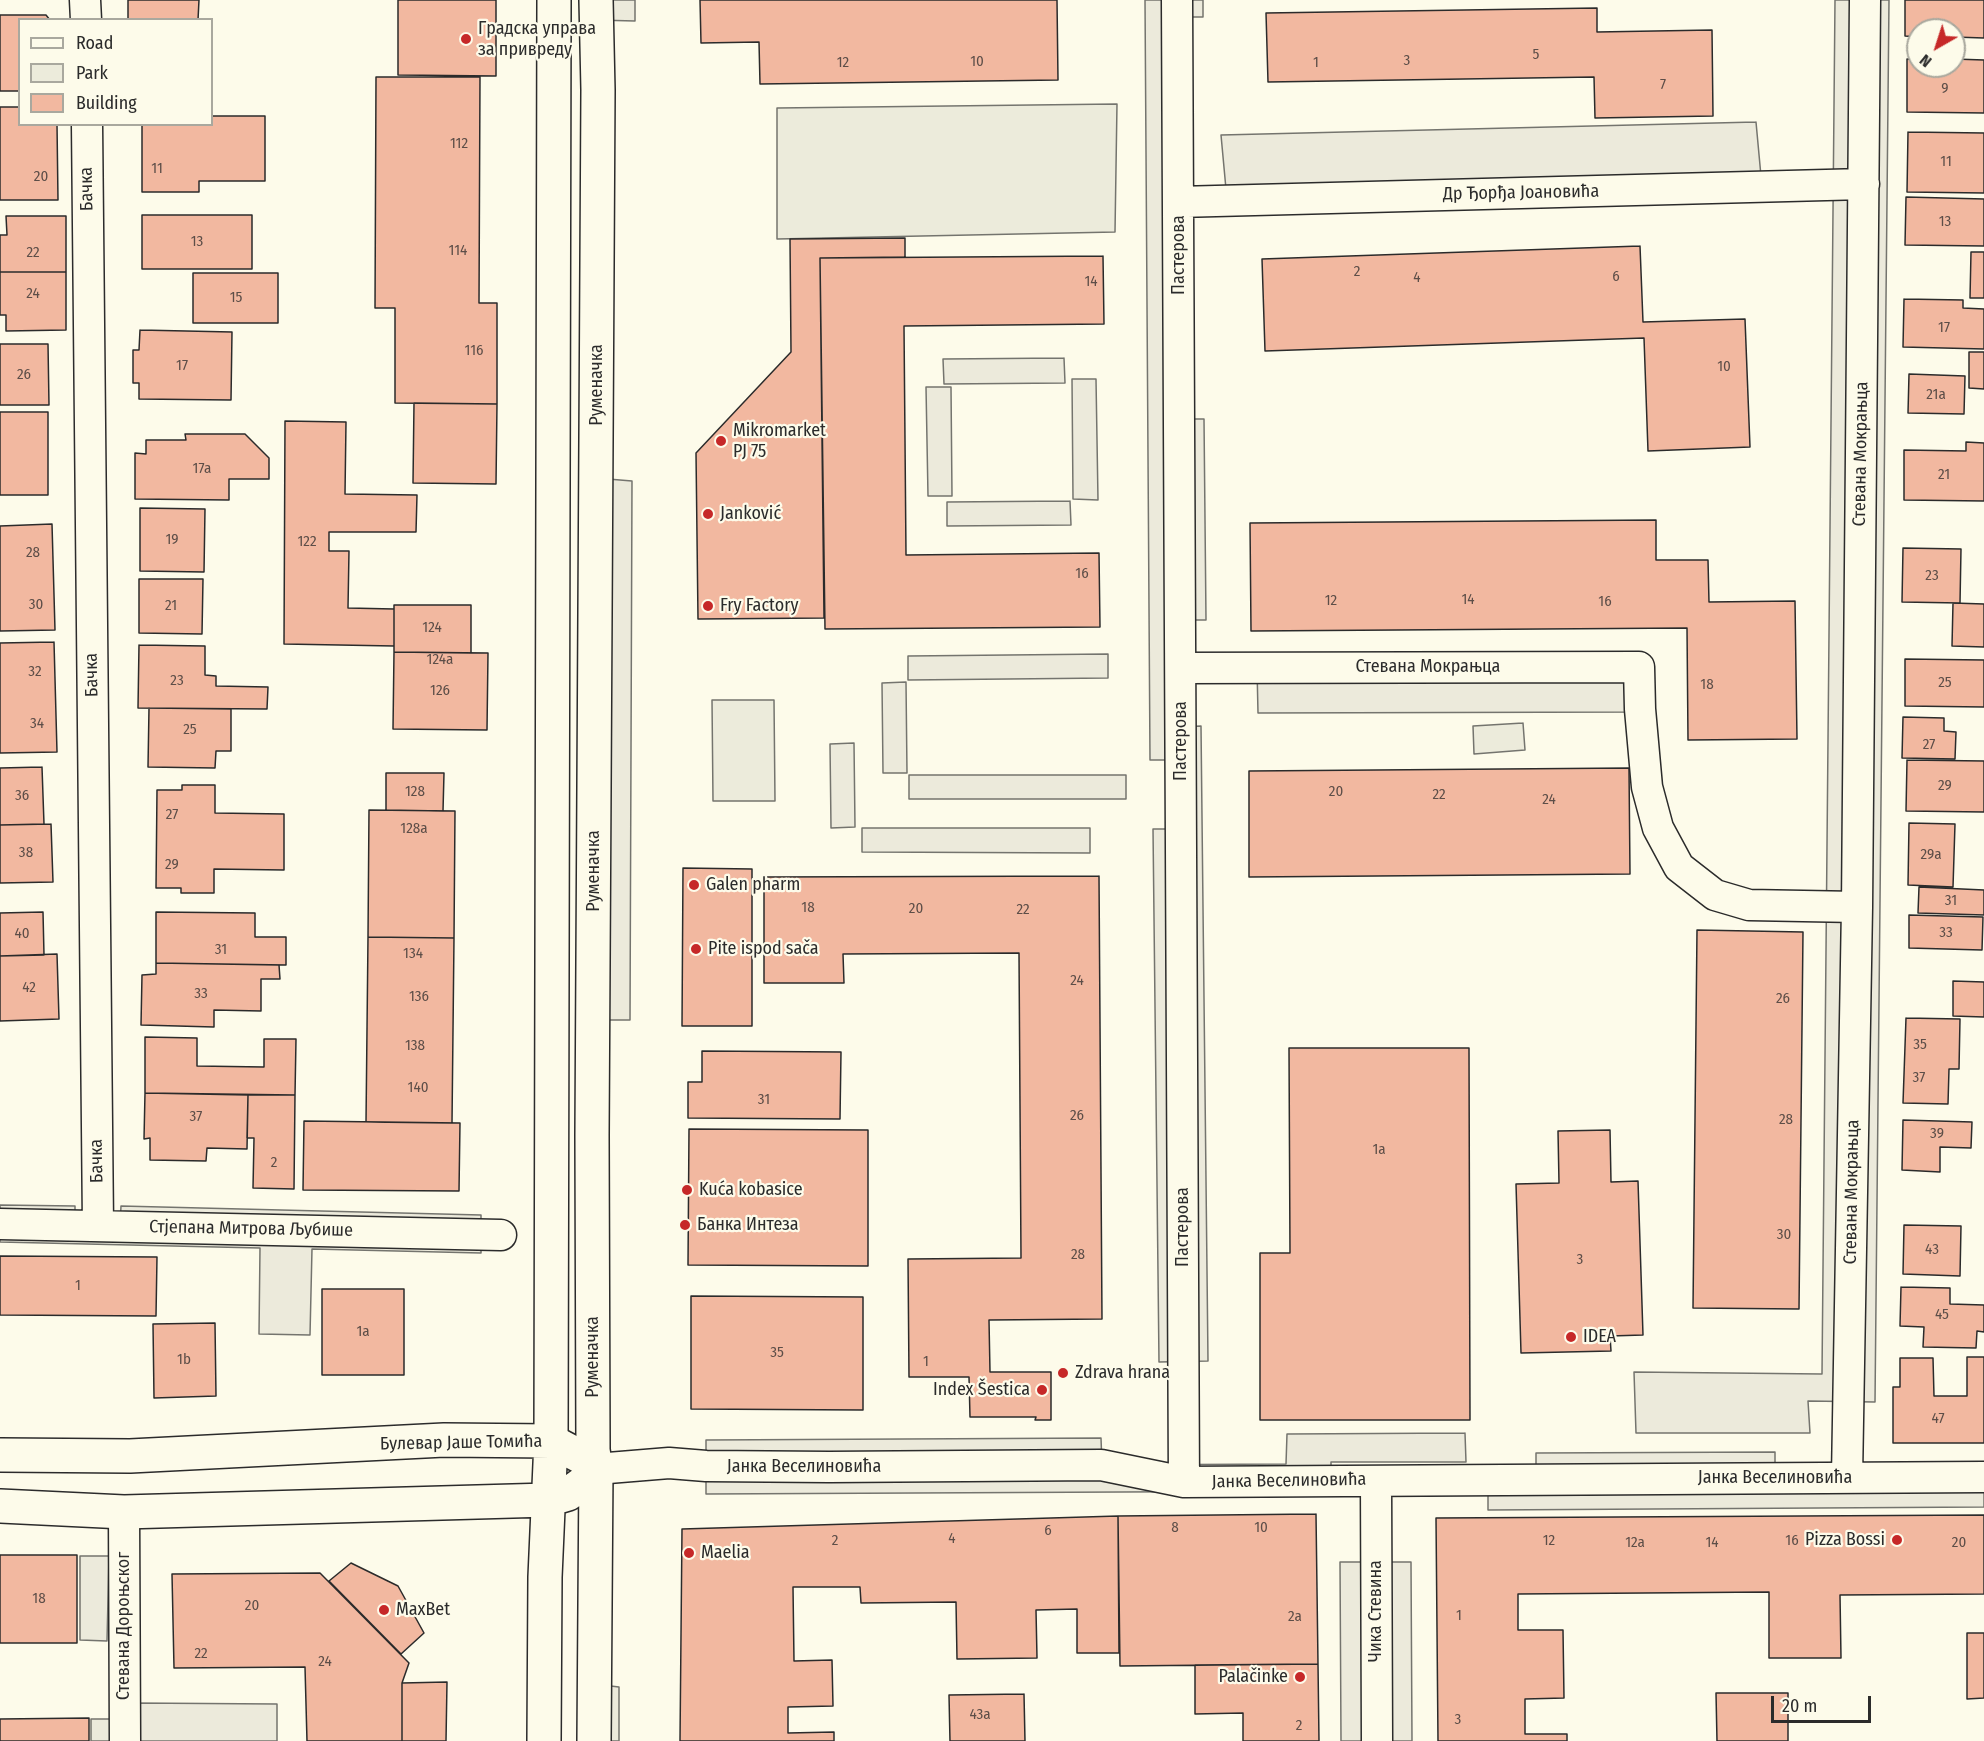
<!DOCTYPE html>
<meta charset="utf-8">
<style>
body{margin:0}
#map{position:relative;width:1984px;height:1741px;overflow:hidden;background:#fdfbea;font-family:"Fira Sans Condensed",sans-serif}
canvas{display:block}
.legend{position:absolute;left:18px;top:18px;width:195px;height:108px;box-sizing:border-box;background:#fdfbea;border:2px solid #a9a89e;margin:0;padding:8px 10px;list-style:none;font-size:18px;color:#2b2b2b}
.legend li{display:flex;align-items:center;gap:12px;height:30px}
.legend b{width:30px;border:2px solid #a9a89e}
.north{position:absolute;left:1906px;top:18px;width:60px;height:60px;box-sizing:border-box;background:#fdfbea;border:2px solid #a9a89e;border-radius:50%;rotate:219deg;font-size:16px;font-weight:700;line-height:24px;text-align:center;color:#2b2b2b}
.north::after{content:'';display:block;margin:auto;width:21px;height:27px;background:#c62828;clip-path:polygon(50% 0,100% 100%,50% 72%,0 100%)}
.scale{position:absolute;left:1771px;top:1696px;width:100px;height:27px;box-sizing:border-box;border:3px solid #2b2b2b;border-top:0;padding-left:8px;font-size:18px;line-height:21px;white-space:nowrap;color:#2b2b2b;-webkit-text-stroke:4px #fdfbea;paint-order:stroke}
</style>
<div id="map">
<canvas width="1984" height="1741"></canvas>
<ul class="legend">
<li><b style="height:8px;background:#fdfbea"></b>Road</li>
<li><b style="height:16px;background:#ecebdb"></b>Park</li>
<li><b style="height:16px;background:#f2b8a0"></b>Building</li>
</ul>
<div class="north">N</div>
<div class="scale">20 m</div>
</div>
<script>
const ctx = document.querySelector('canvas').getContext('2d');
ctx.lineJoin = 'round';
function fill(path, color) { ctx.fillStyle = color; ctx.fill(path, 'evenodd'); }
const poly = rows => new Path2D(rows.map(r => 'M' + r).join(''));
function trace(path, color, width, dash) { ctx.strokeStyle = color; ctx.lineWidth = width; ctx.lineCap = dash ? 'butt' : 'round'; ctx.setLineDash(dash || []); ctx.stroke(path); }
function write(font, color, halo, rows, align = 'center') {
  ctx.font = font + ' "Fira Sans Condensed",sans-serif'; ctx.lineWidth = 4.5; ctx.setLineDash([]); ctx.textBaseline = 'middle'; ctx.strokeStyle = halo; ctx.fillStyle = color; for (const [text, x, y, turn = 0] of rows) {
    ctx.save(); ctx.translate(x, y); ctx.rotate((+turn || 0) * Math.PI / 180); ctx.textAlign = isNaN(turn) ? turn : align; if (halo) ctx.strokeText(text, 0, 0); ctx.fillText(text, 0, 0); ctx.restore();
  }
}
const green = poly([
 [1117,104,1115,232,777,239,777,108,1117,104],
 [712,700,774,700,775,801,713,801,712,700],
 [1523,723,1525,750,1474,754,1473,726,1523,723]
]);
fill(green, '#ecebdb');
trace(green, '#74746e', 1.5);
const parking = poly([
 [596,0,635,0,635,21,596,20,596,0],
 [1145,0,1203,0,1203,17,1176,17,1176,419,1204,419,1206,620,1177,620,1178,727,1201,726,1208,1361,1159,1362,1153,829,1181,829,1177,760,1150,760,1145,0],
 [1835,0,1889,0,1875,1402,1808,1401,1810,1433,1636,1433,1634,1372,1822,1374,1835,0],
 [1756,122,1762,187,1227,200,1221,135,1756,122],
 [1064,358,1065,383,944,384,943,359,1064,358],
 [1072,379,1096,379,1098,500,1073,499,1072,379],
 [926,387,951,387,952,496,928,496,926,387],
 [596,478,632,481,630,1020,593,1020,596,478],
 [1070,501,1071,525,947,526,947,502,1070,501],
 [1108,654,1108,678,908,680,908,656,1108,654],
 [1639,667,1639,712,1258,713,1257,668,1639,667],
 [906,682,907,773,883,773,882,683,906,682],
 [854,743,855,827,831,828,830,744,854,743],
 [909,775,1126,775,1126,799,909,799,909,775],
 [862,828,1090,828,1090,853,862,852,862,828],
 [0,1205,75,1206,75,1225,120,1226,121,1206,481,1215,481,1253,312,1249,310,1335,259,1334,260,1248,0,1242,0,1205],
 [1465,1433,1466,1462,1331,1462,1331,1491,706,1494,706,1440,1101,1438,1102,1465,1286,1464,1287,1434,1465,1433],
 [1775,1452,1775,1478,1984,1477,1984,1507,1488,1510,1488,1480,1536,1479,1536,1453,1775,1452],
 [80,1556,109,1556,107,1641,80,1640,80,1556],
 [1340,1562,1411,1562,1412,1741,1341,1741,1340,1562],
 [594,1684,619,1687,619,1741,594,1741,594,1684],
 [133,1703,277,1704,277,1741,133,1741,133,1703],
 [91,1719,110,1719,111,1741,91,1741,91,1719]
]);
fill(parking, '#eceadb');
trace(parking, '#74746e', 1.5);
const building = poly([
 [128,0,199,0,198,20,128,20,128,0],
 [398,0,496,0,496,76,398,75,398,0],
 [700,0,1057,0,1058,80,760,84,759,42,701,43,700,0],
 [1905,0,1984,0,1984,38,1954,37,1954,30,1918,30,1918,37,1905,36,1905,0],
 [1597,8,1597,32,1712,30,1713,116,1595,118,1594,77,1268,82,1266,13,1597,8],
 [0,15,46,15,50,20,20,20,20,91,0,91,0,15],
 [1907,59,1918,59,1918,66,1954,66,1954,59,1984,60,1984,113,1907,112,1907,59],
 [376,77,480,77,479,303,497,303,497,404,395,403,395,308,375,308,376,77],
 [0,107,20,107,20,124,57,124,58,200,0,200,0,107],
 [212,116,265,116,265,181,199,181,199,192,142,192,142,124,212,124,212,116],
 [1908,132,1984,133,1984,193,1907,192,1908,132],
 [1906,197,1984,199,1984,246,1905,245,1906,197],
 [142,215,252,215,252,269,142,269,142,215],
 [6,216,66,216,66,272,0,272,0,235,7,235,6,216],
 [905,238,905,257,820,258,824,618,698,619,696,453,791,352,790,239,905,238],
 [1640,246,1643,322,1745,319,1750,447,1648,451,1644,338,1265,351,1262,259,1640,246],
 [1971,252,1984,252,1984,298,1970,298,1971,252],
 [1103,256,1104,324,904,326,906,555,1099,553,1100,627,825,629,820,258,1103,256],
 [0,272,66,272,66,330,6,331,6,315,0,315,0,272],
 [193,273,278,273,278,323,193,323,193,273],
 [1904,299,1963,300,1963,308,1984,309,1984,349,1903,347,1904,299],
 [140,330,232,332,231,400,139,399,139,383,133,383,133,350,139,350,140,330],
 [0,344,48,344,49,405,0,405,0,344],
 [1969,352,1984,352,1984,389,1969,388,1969,352],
 [1909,374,1965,376,1964,414,1908,413,1909,374],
 [414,403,497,404,496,484,413,483,414,403],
 [0,412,48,412,48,495,0,495,0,412],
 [285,421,346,422,345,494,417,495,416,532,329,532,329,551,349,551,348,608,394,609,394,646,284,644,285,421],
 [185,434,245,434,269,458,269,479,229,479,229,500,135,499,135,453,146,454,146,440,186,440,185,434],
 [1966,442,1984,443,1984,501,1904,500,1904,450,1966,451,1966,442],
 [140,508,205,509,204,572,140,571,140,508],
 [1656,520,1656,560,1708,560,1709,602,1795,601,1797,739,1688,740,1687,628,1251,631,1250,523,1656,520],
 [52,524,55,630,0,631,0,526,52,524],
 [1903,548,1961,549,1960,603,1902,602,1903,548],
 [139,579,203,579,202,634,139,633,139,579],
 [1953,603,1984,604,1984,647,1952,646,1953,603],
 [394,605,471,605,471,653,394,652,394,605],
 [54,642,57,752,0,753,0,643,54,642],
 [139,645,205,646,205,675,216,676,216,686,268,687,267,709,138,708,139,645],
 [394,652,488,653,487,730,393,729,394,652],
 [1905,659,1984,660,1984,707,1905,706,1905,659],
 [149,708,231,709,231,751,216,751,215,768,148,767,149,708],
 [1903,717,1944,718,1944,731,1956,732,1955,759,1902,758,1903,717],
 [1907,760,1984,761,1984,812,1906,811,1907,760],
 [42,767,44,824,0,825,0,768,42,767],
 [1629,768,1630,874,1249,877,1249,771,1629,768],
 [386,773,444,773,443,811,386,810,386,773],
 [182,785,215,785,215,813,284,814,284,870,214,869,214,893,181,893,181,888,156,888,157,790,182,790,182,785],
 [369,810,455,811,454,938,368,937,369,810],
 [1909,823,1955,824,1953,887,1908,885,1909,823],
 [51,824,53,882,0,883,0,825,51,824],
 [683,868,752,869,752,1026,682,1026,683,868],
 [1099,876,1102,1319,989,1320,990,1372,1051,1372,1051,1420,1035,1420,1036,1417,970,1417,969,1377,909,1377,908,1259,1021,1258,1019,953,843,954,844,983,764,983,764,877,1099,876],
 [1919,887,1984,890,1984,915,1918,913,1919,887],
 [43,912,44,955,0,956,0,913,43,912],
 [156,912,255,913,255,937,286,937,286,965,156,963,156,912],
 [1909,915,1983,917,1982,950,1909,948,1909,915],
 [1697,930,1803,932,1799,1309,1693,1308,1697,930],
 [368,937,454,938,452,1123,366,1122,368,937],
 [57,954,59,1019,0,1021,0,956,57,954],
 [156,963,279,965,280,979,261,979,261,1011,214,1010,214,1027,141,1025,142,975,156,974,156,963],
 [1953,981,1984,982,1984,1017,1953,1016,1953,981],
 [1906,1018,1960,1019,1959,1069,1949,1069,1948,1104,1903,1103,1906,1018],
 [145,1037,197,1038,197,1066,264,1067,264,1039,296,1039,295,1095,145,1093,145,1037],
 [1289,1048,1469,1048,1470,1420,1260,1420,1260,1253,1290,1253,1289,1048],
 [702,1051,841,1052,840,1119,688,1118,688,1082,702,1082,702,1051],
 [145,1093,248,1095,247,1149,207,1148,206,1161,150,1160,150,1138,144,1139,145,1093],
 [248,1095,295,1095,294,1189,253,1188,254,1138,247,1138,248,1095],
 [1903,1120,1972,1122,1971,1148,1940,1147,1940,1172,1902,1170,1903,1120],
 [304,1121,460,1123,459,1191,303,1190,304,1121],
 [689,1129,868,1130,868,1266,688,1265,689,1129],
 [1610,1130,1611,1182,1638,1181,1643,1335,1610,1336,1611,1351,1521,1353,1516,1184,1559,1183,1558,1131,1610,1130],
 [1904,1225,1961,1226,1960,1276,1903,1274,1904,1225],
 [0,1256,157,1257,156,1316,0,1315,0,1256],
 [1901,1287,1950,1288,1950,1304,1984,1305,1984,1332,1977,1331,1976,1348,1923,1347,1924,1327,1900,1326,1901,1287],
 [322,1289,404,1289,404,1375,322,1375,322,1289],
 [691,1296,863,1297,863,1410,691,1409,691,1296],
 [215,1323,216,1396,154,1398,153,1324,215,1323],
 [1967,1357,1984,1357,1984,1443,1893,1443,1893,1387,1900,1387,1900,1358,1933,1358,1934,1396,1967,1396,1967,1357],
 [1316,1514,1318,1664,1120,1666,1118,1516,1316,1514],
 [1984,1515,1984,1594,1840,1595,1841,1658,1769,1658,1769,1592,1518,1594,1518,1630,1563,1630,1564,1698,1525,1699,1525,1734,1567,1734,1567,1741,1438,1741,1436,1518,1984,1515],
 [1118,1516,1119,1653,1077,1653,1077,1609,1036,1610,1037,1658,957,1659,956,1602,861,1603,860,1587,793,1587,794,1661,832,1660,833,1706,788,1707,788,1733,834,1732,834,1741,680,1741,682,1529,1118,1516],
 [0,1555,77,1555,77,1643,0,1643,0,1555],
 [351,1563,398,1586,424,1633,401,1654,329,1581,351,1563],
 [320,1573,409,1663,402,1683,402,1741,307,1741,305,1667,174,1668,172,1574,320,1573],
 [1967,1633,1984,1633,1984,1698,1967,1699,1967,1633],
 [1318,1664,1319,1741,1243,1741,1243,1713,1195,1714,1195,1665,1318,1664],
 [447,1682,446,1741,402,1741,402,1683,447,1682],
 [1716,1693,1788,1693,1788,1741,1717,1741,1716,1693],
 [1024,1694,1025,1741,950,1741,949,1695,1024,1694],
 [89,1718,89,1741,0,1741,0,1719,89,1718]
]);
fill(building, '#f2b8a0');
trace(building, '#2b2b2b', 1.5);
const minor = poly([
 [85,0,86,20],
 [1177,0,1184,1482],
 [87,124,98,1226],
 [1178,202,1864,184],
 [1181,668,1639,667,1640,709,1647,787,1658,828,1679,867,1715,895,1749,905,1857,907],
 [0,1224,501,1235],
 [596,1469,669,1463,706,1466,829,1467,1101,1465,1184,1482,1984,1477],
 [1847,1477,1857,907,1865,0],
 [1376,1481,1377,1741],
 [124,1512,125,1741]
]);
const tertiary = poly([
 [551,1441,554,0],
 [596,1469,593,1450,592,1134,598,90,596,0]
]);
const secondary = poly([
 [0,1455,130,1456,444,1440,551,1441,585,1459,596,1469],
 [0,1506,124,1512,548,1500,568,1494,583,1483,596,1469],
 [544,1741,545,1577,551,1441],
 [594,1741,596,1469]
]);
trace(minor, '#2b2b2b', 33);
trace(tertiary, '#2b2b2b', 36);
trace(secondary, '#2b2b2b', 36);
trace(minor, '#fdfbea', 30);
trace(tertiary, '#fdfbea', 33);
trace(secondary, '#fdfbea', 33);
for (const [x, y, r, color] of [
 [466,39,6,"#c62828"],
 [721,441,6,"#c62828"],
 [708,514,6,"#c62828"],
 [708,606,6,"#c62828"],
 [694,885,6,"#c62828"],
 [696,949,6,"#c62828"],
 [687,1190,6,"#c62828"],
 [685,1225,6,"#c62828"],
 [1571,1337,6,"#c62828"],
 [1063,1373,6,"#c62828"],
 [1042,1390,6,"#c62828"],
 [1897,1540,6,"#c62828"],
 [689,1553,6,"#c62828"],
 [384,1610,6,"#c62828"],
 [1300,1677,6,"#c62828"]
]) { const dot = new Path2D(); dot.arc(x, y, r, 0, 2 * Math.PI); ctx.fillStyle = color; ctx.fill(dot); trace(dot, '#fdfbea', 2); }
write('15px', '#5d4e48', null, [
 ["5",1536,55],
 ["3",1407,61],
 ["10",977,62],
 ["12",843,63],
 ["1",1316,63],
 ["7",1663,85],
 ["9",1945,89],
 ["112",459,144],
 ["11",1946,162],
 ["11",157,169],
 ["20",41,177],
 ["13",1945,222],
 ["13",197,242],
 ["114",458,251],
 ["22",33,253],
 ["2",1357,272],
 ["6",1616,277],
 ["4",1417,278],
 ["14",1091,282],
 ["24",33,294],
 ["15",236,298],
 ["17",1944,328],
 ["116",474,351],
 ["17",182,366],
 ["10",1724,367],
 ["26",24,375],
 ["21a",1936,395],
 ["17a",202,469],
 ["21",1944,475],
 ["19",172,540],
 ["122",307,542],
 ["28",33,553],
 ["16",1082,574],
 ["23",1932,576],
 ["14",1468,600],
 ["12",1331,601],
 ["16",1605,602],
 ["30",36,605],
 ["21",171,606],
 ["124",432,628],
 ["124a",440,660],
 ["32",35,672],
 ["23",177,681],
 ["25",1945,683],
 ["18",1707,685],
 ["126",440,691],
 ["34",37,724],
 ["25",190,730],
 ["27",1929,745],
 ["29",1945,786],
 ["128",415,792],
 ["20",1336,792],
 ["22",1439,795],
 ["36",22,796],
 ["24",1549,800],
 ["27",172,815],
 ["128a",414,829],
 ["38",26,853],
 ["29a",1931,855],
 ["29",172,865],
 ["31",1951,901],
 ["18",808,908],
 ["20",916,909],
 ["22",1023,910],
 ["33",1946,933],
 ["40",22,934],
 ["31",221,950],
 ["134",413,954],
 ["24",1077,981],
 ["42",29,988],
 ["33",201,994],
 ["136",419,997],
 ["26",1783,999],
 ["35",1920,1045],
 ["138",415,1046],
 ["37",1919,1078],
 ["140",418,1088],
 ["31",764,1100],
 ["26",1077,1116],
 ["37",196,1117],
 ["28",1786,1120],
 ["39",1937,1134],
 ["1a",1379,1150],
 ["2",274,1163],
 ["30",1784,1235],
 ["43",1932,1250],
 ["28",1078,1255],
 ["3",1580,1260],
 ["1",78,1286],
 ["45",1942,1315],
 ["1a",363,1332],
 ["35",777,1353],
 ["1b",184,1360],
 ["1",926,1362],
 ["47",1938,1419],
 ["8",1175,1528],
 ["10",1261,1528],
 ["6",1048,1531],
 ["4",952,1539],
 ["2",835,1541],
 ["12",1549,1541],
 ["16",1792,1541],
 ["12a",1635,1543],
 ["14",1712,1543],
 ["20",1959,1543],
 ["18",39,1599],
 ["20",252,1606],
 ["1",1459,1616],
 ["2a",1295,1617],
 ["22",201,1654],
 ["24",325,1662],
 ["43a",980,1715],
 ["3",1458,1720],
 ["2",1299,1726]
]);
write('18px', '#2b2b2b', '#fdfbea', [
 ["Градска управа",478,29],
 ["за привреду",478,50],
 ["Mikromarket",733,431],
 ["PJ 75",733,452],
 ["Janković",720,514],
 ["Fry Factory",720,606],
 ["Galen pharm",706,885],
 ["Pite ispod sača",708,949],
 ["Kuća kobasice",699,1190],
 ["Банка Интеза",697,1225],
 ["IDEA",1583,1337],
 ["Zdrava hrana",1075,1373],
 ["Index Šestica",1030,1390,"right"],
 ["Pizza Bossi",1885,1540,"right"],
 ["Maelia",701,1553],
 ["MaxBet",396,1610],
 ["Palačinke",1288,1677,"right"]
], 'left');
write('18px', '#2b2b2b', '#fdfbea', [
 ["Бачка",87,189,-91],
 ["Др Ђорђа Јоановића",1521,193,-1],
 ["Пастерова",1179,255,-90],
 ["Руменачка",597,385,-90],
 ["Стевана Мокрањца",1861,454,-89],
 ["Стевана Мокрањца",1428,667],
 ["Бачка",92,675,-91],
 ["Пастерова",1181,741,-90],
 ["Руменачка",594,871,-90],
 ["Бачка",97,1161,-91],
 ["Стевана Мокрањца",1852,1192,-89],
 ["Пастерова",1183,1227,-90],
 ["Стјепана Митрова Љубише",251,1229,1],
 ["Руменачка",593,1357,-90],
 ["Булевар Јаше Томића",461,1443,-1],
 ["Јанка Веселиновића",804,1467],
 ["Јанка Веселиновића",1775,1478],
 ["Јанка Веселиновића",1289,1481,-1],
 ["Чика Стевина",1376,1611,-90],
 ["Стевана Дороњског",124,1626,-90]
]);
</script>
